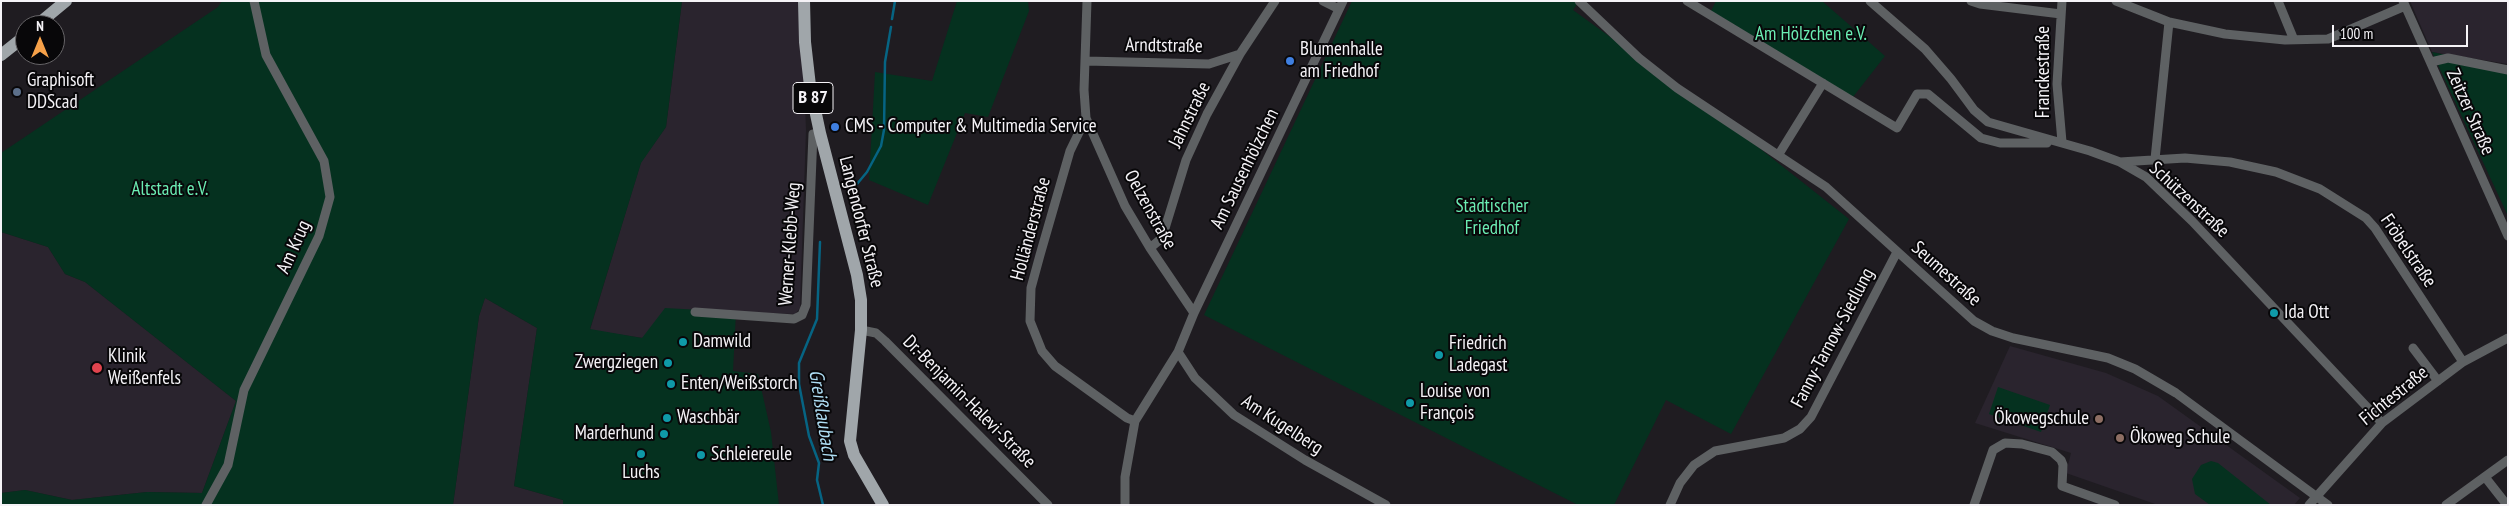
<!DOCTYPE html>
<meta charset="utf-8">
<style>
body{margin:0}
#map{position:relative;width:2509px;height:506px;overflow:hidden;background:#1f1c21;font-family:"PT Sans Narrow",sans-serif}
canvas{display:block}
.frame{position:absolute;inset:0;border:2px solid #f5f3f7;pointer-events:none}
.north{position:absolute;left:15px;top:15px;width:50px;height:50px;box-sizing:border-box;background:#080709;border:1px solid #676568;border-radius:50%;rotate:0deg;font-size:14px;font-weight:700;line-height:20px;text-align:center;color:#f5f3f7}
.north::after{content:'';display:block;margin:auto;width:18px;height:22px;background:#f7a149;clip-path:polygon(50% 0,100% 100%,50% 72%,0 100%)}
.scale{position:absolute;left:2332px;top:25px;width:136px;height:22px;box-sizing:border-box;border:2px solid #f5f3f7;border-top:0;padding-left:6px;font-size:15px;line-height:18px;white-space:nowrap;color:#f5f3f7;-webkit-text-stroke:4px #080709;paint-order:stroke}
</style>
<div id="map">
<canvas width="2509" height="506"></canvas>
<div class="frame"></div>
<div class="north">N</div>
<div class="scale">100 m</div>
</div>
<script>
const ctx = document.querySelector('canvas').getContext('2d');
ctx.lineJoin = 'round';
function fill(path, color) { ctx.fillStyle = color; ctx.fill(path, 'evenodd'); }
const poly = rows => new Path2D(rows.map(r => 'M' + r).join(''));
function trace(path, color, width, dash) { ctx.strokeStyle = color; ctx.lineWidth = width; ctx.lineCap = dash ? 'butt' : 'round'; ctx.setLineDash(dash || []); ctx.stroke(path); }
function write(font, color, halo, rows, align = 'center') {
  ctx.font = font + ' "PT Sans Narrow",sans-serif'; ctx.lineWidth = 4; ctx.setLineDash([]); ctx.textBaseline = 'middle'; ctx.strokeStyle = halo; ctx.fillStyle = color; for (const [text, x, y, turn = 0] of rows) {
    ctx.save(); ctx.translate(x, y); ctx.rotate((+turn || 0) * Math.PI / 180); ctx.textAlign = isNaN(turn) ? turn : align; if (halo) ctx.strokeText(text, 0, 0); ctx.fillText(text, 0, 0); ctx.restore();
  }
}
fill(poly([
 [682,1,801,1,806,130,800,308,795,314,736,312,643,338,590,330,641,162,666,127],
 [2410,1,2508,1,2508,64,2432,52],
 [1,232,48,247,65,274,85,282,236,401,202,493,147,492,72,500,25,490,1,493],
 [485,298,537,328,514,486,563,500,563,505,453,505,479,316],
 [2010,346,2106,373,2158,396,2300,498,2294,505,2158,505,2066,473,2071,453,1975,423]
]), '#2a242e');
fill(poly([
 [222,1,682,1,666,127,641,163,590,329,642,338,665,308,736,312,733,371,758,374,771,432,779,505,563,505,563,500,514,486,537,328,485,298,479,316,453,505,1,505,1,493,25,490,72,500,147,492,202,493,236,401,85,282,65,274,48,247,1,232,1,153,218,7],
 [957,1,1028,1,1029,11,988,117,965,113,928,205,869,180,875,72,932,81],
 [1352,1,1579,1,1573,10,1715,113,1849,219,1731,434,1666,400,1614,505,1578,505,1204,315],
 [1716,1,1822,1,1885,56,1853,97,1711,11],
 [2432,52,2508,68,2508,216],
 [1998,387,2050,405,2041,432,1989,414],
 [2211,461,2218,463,2271,505,2210,505,2195,494,2192,479,2201,465]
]), '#05311f');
trace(poly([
 [892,19,895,1],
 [857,184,867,172,881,146,884,130,885,62,891,27],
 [820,242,817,319,799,363,799,384,809,436,819,463,817,480,823,505]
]), '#066483', 2.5);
trace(poly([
 [1087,1,1084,90,1086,118,1070,151,1040,255,1031,288,1030,321,1042,351,1055,366,1127,418,1135,421],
 [1323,1,1339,9],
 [1579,1,1639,58,1677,88,1826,187,1974,321,1992,331,2013,338,2108,358,2135,369,2176,393,2328,505],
 [1687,1,1897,128,1917,94,1928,94,1981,138,2000,143,2047,143],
 [1870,1,1925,49,1951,79,1974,110,1988,122,2090,151,2120,162,2146,177,2192,221,2382,423],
 [1971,1,1980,4,2061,14],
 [2116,1,2169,22,2225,34,2285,40,2328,39,2405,6],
 [2278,1,2294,40],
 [2403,1,2508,236],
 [1086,61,1209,64,1240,54],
 [2431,62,2448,58,2508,70],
 [1086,118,1125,206,1150,248,1194,313],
 [2062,142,2057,84,2062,1],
 [1779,154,1823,83],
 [2155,159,2169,22],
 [2120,162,2185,158,2230,162,2276,172,2320,189,2366,218,2375,228,2463,362],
 [1150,248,1162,238,1186,160,1207,114,1240,54,1275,1],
 [695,312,794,319,802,315,806,305,813,134,820,133],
 [861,330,876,333,885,341,1048,505],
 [2413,348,2438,381],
 [1178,352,1195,378,1234,415,1305,460,1386,505],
 [2485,477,2507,505],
 [206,505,228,465,244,390,319,236,330,197,324,161,266,55,254,1],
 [1125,505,1125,477,1135,421,1178,352,1194,313,1343,1],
 [1670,505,1680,483,1694,465,1715,451,1784,438,1800,429,1811,417,1897,252],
 [1974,505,1993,450,2005,443,2022,444,2052,452,2061,460,2063,465,2062,486,2115,505],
 [2309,505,2382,423,2463,362,2508,338],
 [2446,505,2508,460]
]), '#5e6163', 9);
trace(poly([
 [804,1,805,42,810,86,820,133,857,275,861,300,861,330,850,441,854,455,883,505],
 [37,25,66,1],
 [1,55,25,36]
]), '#a0a6aa', 12);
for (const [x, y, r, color] of [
 [1290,61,5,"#3f7fe0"],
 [17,92,5,"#5c6f8a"],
 [835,127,5,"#3f7fe0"],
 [2274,313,5,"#0f9aa8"],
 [683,342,5,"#0f9aa8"],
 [1439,355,5,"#0f9aa8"],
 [668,363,5,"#0f9aa8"],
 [97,368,6,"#e0444e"],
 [671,384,5,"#0f9aa8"],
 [1410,403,5,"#0f9aa8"],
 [667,418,5,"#0f9aa8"],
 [2099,419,5,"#8d6e63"],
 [664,434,5,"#0f9aa8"],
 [2120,438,5,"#8d6e63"],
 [641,454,5,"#0f9aa8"],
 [701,455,5,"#0f9aa8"]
]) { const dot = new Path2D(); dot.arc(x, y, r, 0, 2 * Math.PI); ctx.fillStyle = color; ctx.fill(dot); trace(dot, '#080709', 2); }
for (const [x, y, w] of [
 [813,98,40]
]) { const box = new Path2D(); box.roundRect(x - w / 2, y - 15.5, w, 31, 4); ctx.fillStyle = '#080709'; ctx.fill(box); trace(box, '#f5f3f7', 1); }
write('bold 18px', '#f5f3f7', null, [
 ["B 87",813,98]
]);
write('19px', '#6bedb3', '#080709', [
 ["Am Hölzchen e.V.",1811,35],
 ["Altstadt e.V.",170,190],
 ["Städtischer",1492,207],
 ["Friedhof",1492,229]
]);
write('19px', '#f5f3f7', '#080709', [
 ["Arndtstraße",1164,46,1],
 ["Franckestraße",2044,72,-90],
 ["Zeitzer Straße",2470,112,66],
 ["Jahnstraße",1190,115,-64],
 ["Am Sausenhölzchen",1245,169,-64],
 ["Schützenstraße",2189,200,43],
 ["Oelzenstraße",1150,210,61],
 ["Langendorfer Straße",861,222,76],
 ["Holländerstraße",1031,229,-75],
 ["Werner-Klebb-Weg",790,244,-86],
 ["Am Krug",294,247,-66],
 ["Fröbelstraße",2408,251,56],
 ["Seumestraße",1946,274,42],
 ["Fanny-Tarnow-Siedlung",1833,338,-62],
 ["Fichtestraße",2394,396,-39],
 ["Dr.-Benjamin-Halevi-Straße",969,402,45],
 ["Am Kugelberg",1282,425,33]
]);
write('19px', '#f5f3f7', '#080709', [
 ["Blumenhalle",1300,50],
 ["am Friedhof",1300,72],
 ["Graphisoft",27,81],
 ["DDScad",27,103],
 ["CMS - Computer & Multimedia Service",845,127],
 ["Ida Ott",2284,313],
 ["Damwild",693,342],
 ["Friedrich",1449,344],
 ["Ladegast",1449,366],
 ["Klinik",108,357],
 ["Weißenfels",108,379],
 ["Zwergziegen",658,363,"right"],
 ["Enten/Weißstorch",681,384],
 ["Louise von",1420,392],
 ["François",1420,414],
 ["Waschbär",677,418],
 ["Ökowegschule",2089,419,"right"],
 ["Marderhund",654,434,"right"],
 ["Ökoweg Schule",2130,438],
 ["Schleiereule",711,455],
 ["Luchs",641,473,"center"]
], 'left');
write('italic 20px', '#aeddf3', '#080709', [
 ["Greißlaubach",822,415,81]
]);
</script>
